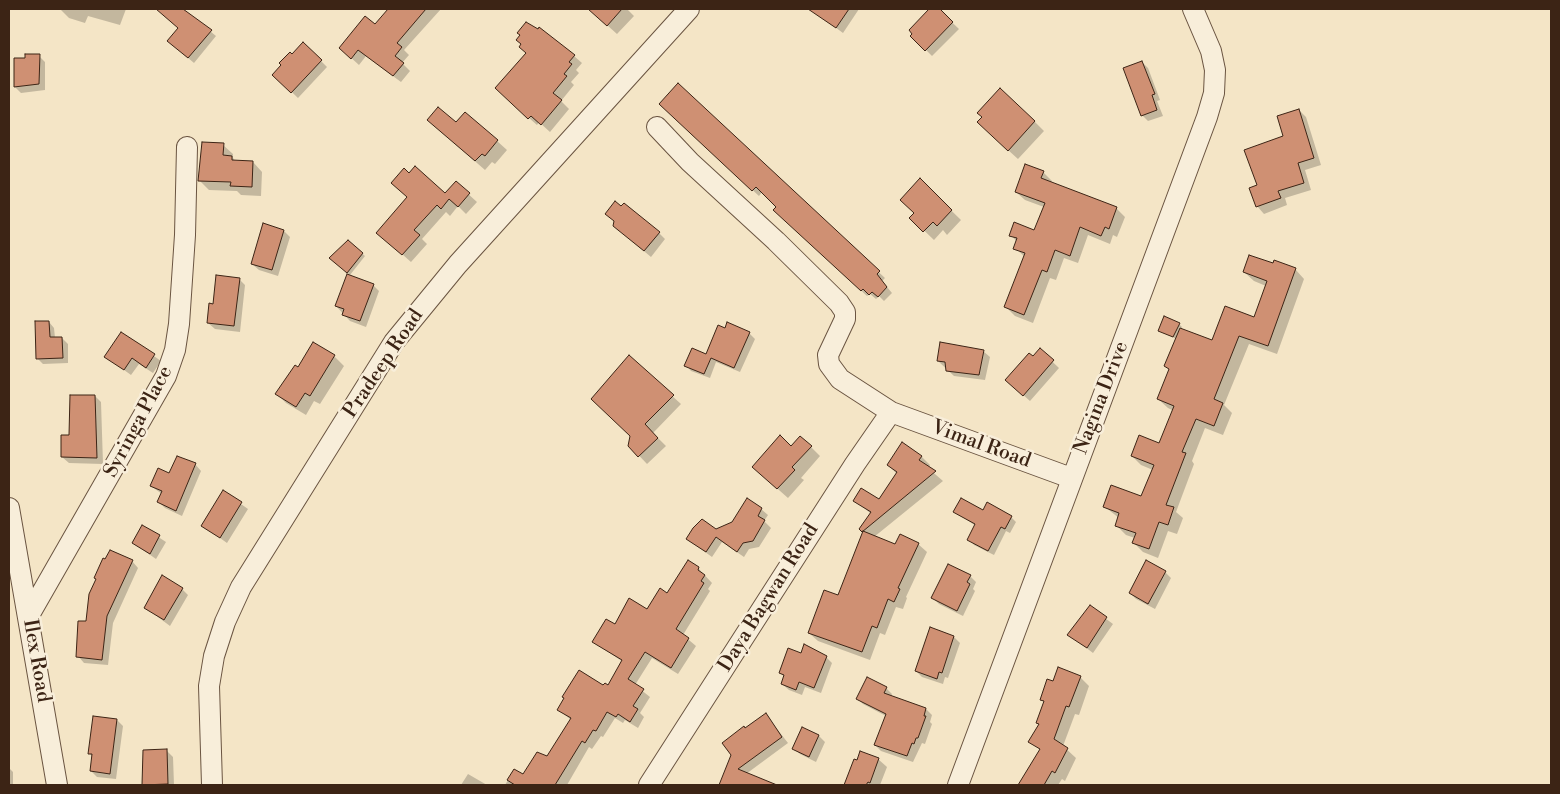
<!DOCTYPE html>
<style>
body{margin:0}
#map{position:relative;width:1560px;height:794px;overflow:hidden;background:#f4e5c6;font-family:"Libre Bodoni",serif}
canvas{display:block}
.frame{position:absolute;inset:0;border:10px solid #3c2415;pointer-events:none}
</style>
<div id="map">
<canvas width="1560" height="794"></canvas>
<div class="frame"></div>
</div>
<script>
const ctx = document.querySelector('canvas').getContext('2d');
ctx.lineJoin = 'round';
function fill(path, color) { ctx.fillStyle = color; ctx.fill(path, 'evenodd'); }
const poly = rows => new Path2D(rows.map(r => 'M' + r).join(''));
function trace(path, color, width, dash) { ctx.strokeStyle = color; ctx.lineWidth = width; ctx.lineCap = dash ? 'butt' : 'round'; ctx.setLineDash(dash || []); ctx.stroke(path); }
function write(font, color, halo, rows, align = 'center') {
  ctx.font = font + ' "Libre Bodoni",serif'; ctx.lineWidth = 5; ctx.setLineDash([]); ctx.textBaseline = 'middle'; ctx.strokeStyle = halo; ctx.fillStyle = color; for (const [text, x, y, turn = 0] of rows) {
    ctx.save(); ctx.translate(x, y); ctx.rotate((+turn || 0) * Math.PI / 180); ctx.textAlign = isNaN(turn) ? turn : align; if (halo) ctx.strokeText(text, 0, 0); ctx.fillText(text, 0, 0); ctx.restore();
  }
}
fill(poly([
 [126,9,120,25,88,16,85,23,69,18,61,10],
 [166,9,183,9,216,36,194,63,174,46,179,28,163,13],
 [389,9,441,9,404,50,409,55,402,63,410,71,401,82,366,56,359,65,348,55],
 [589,9,627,9,634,16,617,34],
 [820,9,859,9,843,33,820,16,824,11],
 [931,9,938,9,959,29,932,56,912,36,914,34,910,30],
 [304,44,327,67,298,98,274,75],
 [39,56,45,62,45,90,21,93,15,87,26,59],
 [574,56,582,63,576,70,579,73,571,82,574,85,561,101,569,109,550,132,539,122,537,125,504,96],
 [1142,62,1148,68,1160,100,1157,101,1163,116,1148,121,1142,115],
 [678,85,885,278,882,281,892,293,884,301,879,296,876,299,870,294,867,296,780,215,777,207,762,192,759,196,666,110],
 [1299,110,1306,117,1321,165,1305,170,1311,190,1285,198,1287,205,1264,214,1257,206,1259,186],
 [983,117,1034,121,1044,131,1018,159,988,132],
 [457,124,497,141,507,150,495,164,492,162,485,170,438,129],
 [223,145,233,154,233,158,236,162,253,162,262,172,261,196,241,195,237,191,209,190,200,181],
 [1043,172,1052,181,1051,183,1116,208,1125,217,1117,237,1113,235,1110,244,1088,235,1078,263,1064,258,1056,280,1050,278,1033,323,1015,316,1006,307,1025,257,1015,248,1017,242,1011,235,1035,231,1044,207,1025,200,1016,192],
 [409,174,445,195,456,183,477,202,466,214,458,206,450,216,446,212,422,239,427,244,411,262,386,240,408,197],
 [920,180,961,220,947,235,943,230,934,240,911,218,915,213],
 [284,231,290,237,278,276,259,270,252,264],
 [621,232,659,233,665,239,651,257],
 [348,242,365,256,350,275,334,261],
 [1274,265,1295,269,1304,279,1277,354,1249,344,1224,405,1232,413,1223,435,1205,428,1192,461,1194,464,1176,512,1183,518,1177,534,1168,531,1158,558,1143,552,1134,543,1135,538,1126,535,1116,525,1119,518,1105,507,1142,497,1153,470,1141,465,1132,456,1160,445,1174,411,1168,408,1158,399,1170,370,1166,366,1176,339,1160,330,1179,324,1182,327,1181,329,1213,342,1254,318,1266,286,1254,281,1244,272],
 [239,279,245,285,240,332,215,329,208,323,214,305],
 [373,285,379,291,366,327,350,321,336,306],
 [49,322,54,328,55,338,62,338,68,344,68,363,43,364,37,358],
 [121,333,161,361,153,373,139,364,131,375,106,357],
 [749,333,755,339,740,372,716,362,710,378,691,371,686,365],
 [1040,350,1059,368,1030,401,1013,386],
 [983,351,990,357,985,380,954,376,938,361],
 [334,356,344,366,320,404,314,401,306,415,286,403,277,394,298,369],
 [629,357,681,404,653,433,666,446,647,464,630,446],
 [95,396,101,402,103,464,69,463,62,457,70,436],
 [811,447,820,456,801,478,804,480,788,498,763,476,792,448],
 [921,456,930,465,928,468,943,481,874,537,896,546,901,535,918,544,927,552,906,597,907,598,903,609,896,607,885,635,880,633,870,660,818,641,809,633,839,597,864,533,861,529,871,514,855,500,879,501,897,474,888,465],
 [195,464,201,471,182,516,165,508,159,502,162,494,151,486,170,474],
 [224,492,248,509,227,543,203,526],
 [761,509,768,515,764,521,771,528,759,547,749,549,744,557,722,542,712,557,687,539,716,530],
 [955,512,983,512,1011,517,1016,522,1010,533,1006,531,994,555,974,545,969,539,976,526],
 [143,527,166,542,156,559,133,543],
 [132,561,138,568,113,623,108,665,84,663,78,656,87,622],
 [698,568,712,583,708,589,710,591,683,635,696,646,678,674,652,658,635,685,650,697,640,713,644,717,638,728,625,720,623,723,615,718,603,737,601,736,592,749,589,747,567,785,505,785,514,770,524,776,548,757,571,720,559,710,608,686,623,662,594,642,615,626,647,610],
 [1165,572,1171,578,1155,609,1136,599,1130,593],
 [970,576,976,582,973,589,975,591,963,616,939,604,933,598],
 [182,589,188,595,170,626,146,608],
 [1090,607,1113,624,1093,653,1068,634,1077,622,1079,624],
 [954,637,960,643,948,678,945,677,943,684,922,677,916,671],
 [826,657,832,663,821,693,805,687,802,695,789,690,782,684,785,677,780,673],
 [1080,677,1089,686,1079,715,1075,714,1063,746,1076,758,1065,781,1062,779,1058,785,1021,785,1041,751,1030,741,1040,725,1038,723,1045,703,1041,699,1054,682],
 [886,688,892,694,891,697,926,709,932,715,930,722,932,724,925,744,922,743,913,762,881,751,875,745,886,716,863,704,857,698],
 [766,715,788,743,746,774,753,776,762,785,721,785,745,729],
 [117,720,123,726,116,779,97,777,91,771,93,757,89,753],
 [803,729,819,736,825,742,816,762,800,754,793,748],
 [167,751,173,757,174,785,144,785],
 [878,759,887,767,880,785,845,785,855,760],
 [9,768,13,772,13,785,9,785],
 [468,774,487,785,461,785]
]), '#0003');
const building = poly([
 [156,9,183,9,212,30,188,58,167,41,178,28,156,9],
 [388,9,426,9,397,43,402,47,395,56,404,63,393,76,358,50,351,59,339,48,365,16,375,24,388,9],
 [588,9,622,9,607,26,588,9],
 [808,9,849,9,836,28,808,9],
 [929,9,940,9,953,22,925,51,910,36,912,34,909,30,929,9],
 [526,22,538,29,539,27,575,55,569,62,572,64,564,74,567,76,553,93,562,100,541,125,531,116,528,119,495,88,526,53,519,47,521,44,516,40,520,35,517,33,526,22],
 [303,42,322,60,291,93,272,75,281,65,279,63,290,52,292,54,303,42],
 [25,54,40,54,39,84,14,87,14,58,25,58,25,54],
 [1142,61,1155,94,1152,95,1157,110,1141,116,1123,68,1142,61],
 [678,83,880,271,877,274,887,287,878,297,872,292,869,295,863,289,861,291,773,210,776,207,756,187,752,191,659,104,678,83],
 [1000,88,1035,121,1008,151,977,122,982,117,977,113,1000,88],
 [438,107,456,122,465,112,498,140,485,156,482,154,475,161,427,120,438,107],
 [1299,109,1314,158,1298,163,1304,183,1278,191,1281,198,1256,207,1249,188,1257,185,1244,150,1283,136,1277,116,1299,109],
 [202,142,224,143,223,155,232,156,232,160,253,161,252,187,230,186,231,182,198,181,202,142],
 [1025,164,1044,171,1041,178,1117,207,1109,229,1105,227,1101,236,1080,227,1070,256,1055,250,1047,272,1042,270,1024,315,1004,307,1025,253,1013,249,1017,238,1009,236,1014,222,1034,230,1045,203,1015,192,1025,164],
 [415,166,445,193,456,181,470,193,458,207,449,199,441,209,437,205,414,230,420,235,402,255,376,233,407,197,391,183,404,168,409,173,415,166],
 [920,178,952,210,937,226,933,222,923,232,909,218,914,213,900,200,920,178],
 [615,201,621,206,624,203,660,232,644,251,613,226,614,221,605,214,615,201],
 [263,223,284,230,272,270,251,264,263,223],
 [348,240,363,253,347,273,329,258,348,240],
 [1249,255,1273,263,1274,260,1296,268,1268,346,1239,336,1214,399,1223,403,1214,426,1196,419,1182,452,1186,453,1166,505,1174,507,1168,525,1159,522,1149,549,1132,543,1136,533,1115,526,1119,513,1103,507,1111,485,1141,496,1154,465,1131,456,1139,435,1159,443,1174,406,1157,399,1169,369,1164,366,1180,328,1212,340,1225,306,1254,317,1267,281,1243,272,1249,255],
 [347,274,374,284,360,321,342,315,344,309,335,306,347,274],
 [216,275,240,278,234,326,207,323,209,303,213,304,216,275],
 [1164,316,1180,323,1173,337,1158,331,1164,316],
 [35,321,49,321,50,337,62,337,63,358,36,359,35,321],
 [727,322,750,332,734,368,711,358,704,374,684,366,692,348,706,354,718,325,725,328,727,322],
 [121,332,155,354,146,368,132,358,124,370,104,357,121,332],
 [313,342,335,355,310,396,305,393,296,407,275,394,295,365,298,367,313,342],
 [940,342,984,350,979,375,946,371,945,362,937,361,940,342],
 [1040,348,1054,360,1023,396,1005,380,1029,353,1033,356,1040,348],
 [629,355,674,395,645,424,658,438,638,457,628,446,630,436,591,399,629,355],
 [70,395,95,395,97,458,61,457,61,435,69,435,70,395],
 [780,435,791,446,800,436,812,446,792,467,795,470,777,489,752,467,780,435],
 [902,442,922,456,919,460,936,471,862,532,859,529,871,512,853,501,861,488,879,499,897,472,887,465,902,442],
 [177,456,196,463,176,511,157,502,162,491,150,486,158,468,169,473,177,456],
 [223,490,242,502,220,538,201,526,223,490],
 [747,498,762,508,758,516,765,520,753,541,743,543,737,552,716,537,706,552,686,539,693,528,702,519,716,529,732,522,747,498],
 [961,498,983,510,987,502,1012,516,1005,529,1001,527,988,551,967,540,975,524,953,512,961,498],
 [142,525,160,535,150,554,132,543,142,525],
 [863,531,895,544,900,534,919,543,898,588,900,589,894,602,888,599,877,628,872,626,862,652,808,633,824,590,838,595,863,531],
 [110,550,133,560,107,616,102,660,76,657,78,621,86,621,89,594,96,579,94,578,103,558,105,559,110,550],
 [688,560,699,567,698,570,705,575,701,581,704,583,676,629,689,638,671,668,645,652,628,679,644,689,633,706,638,709,630,722,618,714,616,717,607,712,596,731,593,730,585,743,582,741,555,785,515,785,507,780,514,769,523,774,537,752,547,756,571,718,557,710,564,698,562,697,579,670,603,685,605,683,608,685,622,660,592,642,606,619,615,624,629,598,647,609,660,588,667,593,688,560],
 [1146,560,1166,571,1148,604,1129,593,1146,560],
 [948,564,971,575,967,582,970,584,957,611,931,598,948,564],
 [162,575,183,588,164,620,144,608,162,575],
 [1090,605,1107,617,1087,648,1067,635,1090,605],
 [930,627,954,636,942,673,939,672,937,679,915,671,930,627],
 [804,644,827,656,814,688,799,682,796,690,781,684,784,675,779,673,788,648,801,653,804,644],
 [1058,667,1081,676,1069,707,1066,706,1054,739,1068,748,1055,773,1052,771,1044,785,1018,785,1040,749,1028,742,1039,724,1036,723,1044,701,1040,700,1047,679,1053,681,1058,667],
 [867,677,887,687,884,693,926,708,924,716,926,716,918,738,916,738,914,744,912,743,907,756,874,745,886,714,856,699,867,677],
 [766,713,782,737,738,769,777,785,719,785,731,755,722,743,744,726,745,728,766,713],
 [93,716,117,719,110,774,90,771,92,754,88,754,93,716],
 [802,727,819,735,809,757,792,749,802,727],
 [167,749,168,784,142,785,143,750,167,749],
 [860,751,879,758,870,783,868,782,866,785,844,785,854,759,857,760,860,751]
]);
fill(building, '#cf9073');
trace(building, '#3c2415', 1);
const street = poly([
 [657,127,690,162,776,241,839,303,845,312,845,319,828,355,829,364,840,379,891,412,1071,478],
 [9,508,57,785],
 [28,617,166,376,175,350,179,324,185,235,187,147],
 [212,785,209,686,214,656,225,622,241,587,394,342,458,264,689,9],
 [649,785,855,464,891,412],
 [958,785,1207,117,1214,93,1215,70,1211,51,1193,9]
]);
trace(street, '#6a5441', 22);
trace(street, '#f8eeda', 20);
write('20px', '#3c2415', '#f8eeda', [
 ["Pradeep Road",384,364,-56],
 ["Nagina Drive",1102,398,-69],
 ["Syringa Place",139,422,-62],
 ["Vimal Road",981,445,20],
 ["Daya Bagwan Road",769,598,-58],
 ["Ilex Road",36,661,80]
]);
</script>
